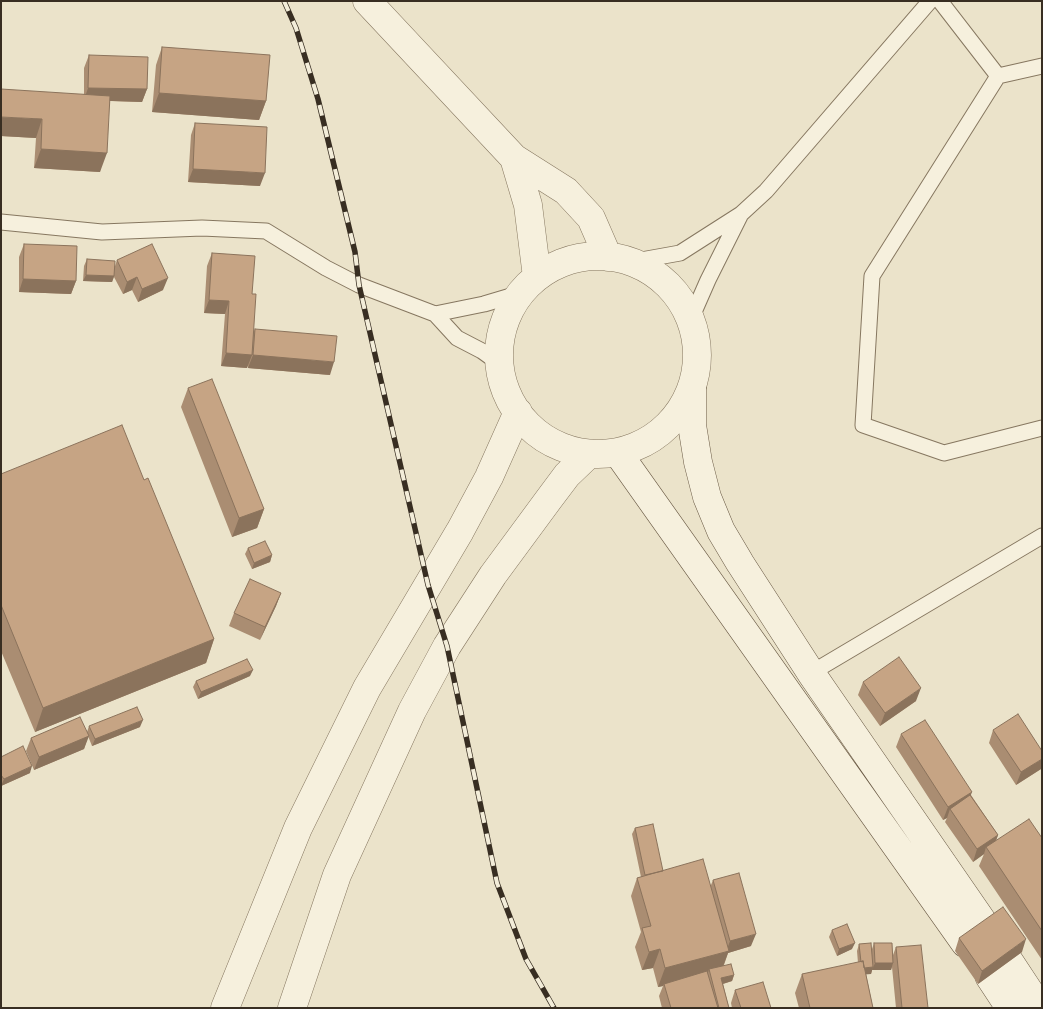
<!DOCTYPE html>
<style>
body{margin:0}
#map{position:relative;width:1043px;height:1009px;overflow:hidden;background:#ebe3ca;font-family:Lora,serif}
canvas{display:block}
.frame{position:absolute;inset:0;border:2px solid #382e22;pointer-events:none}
</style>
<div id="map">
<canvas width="1043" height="1009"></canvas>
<div class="frame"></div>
</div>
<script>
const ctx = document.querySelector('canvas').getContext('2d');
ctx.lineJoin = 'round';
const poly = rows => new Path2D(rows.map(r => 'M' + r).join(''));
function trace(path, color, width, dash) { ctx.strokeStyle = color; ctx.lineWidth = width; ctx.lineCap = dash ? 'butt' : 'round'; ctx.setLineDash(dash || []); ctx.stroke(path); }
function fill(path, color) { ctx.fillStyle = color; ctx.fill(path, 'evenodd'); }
const lane = poly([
 [940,1,998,76,872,276,863,425,944,453,1042,428],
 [998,76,1042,66],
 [1,222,102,232,202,228,266,231,326,268,359,285,435,314,457,338,482,351,500,364],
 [630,262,680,253,741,214,766,191,930,1],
 [435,314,484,304,521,293],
 [690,321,708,280,740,216],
 [811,673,1042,536]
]);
const street = poly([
 [367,1,514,158],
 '499 355a99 99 0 1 1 198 0a99 99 0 1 1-198 0Z',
 [537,277,528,205,514,158,566,191,591,218,608,257],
 [225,1008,298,828,367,688,460,531,489,477,518,412],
 [292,1008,337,875,412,711,447,646,493,575,549,499,567,475,589,454]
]);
const secondary = poly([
 [692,388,692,425,698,462,707,497,721,531,740,563,811,673,987,928],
 [618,453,965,943],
 [1009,961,1040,1008],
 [989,976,1010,1008]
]);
trace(lane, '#867760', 17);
trace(street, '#867760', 29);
trace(secondary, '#685843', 29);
trace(lane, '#f6f0dd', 15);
trace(street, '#f6f0dd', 28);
trace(secondary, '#f6f0dd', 28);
const rail = poly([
 [284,1,296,28,318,99,355,252,359,285,428,585,447,646,497,883,526,959,554,1008]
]);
trace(rail, '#382e22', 5.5);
trace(rail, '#f3edd9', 4, [11]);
fill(poly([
 [162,47,266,101,259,120,152,112,156,65],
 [89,55,147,89,142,102,110,101,100,172,34,168,36,138,1,136,84,94,84,68],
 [195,123,260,186,188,182,191,135],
 [24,244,76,281,71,294,19,292,19,257],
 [212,253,252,294,253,333,255,329,330,375,248,368,248,364,247,368,221,366,225,314,204,313,207,266],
 [87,259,115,266,117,260,163,290,138,302,132,290,123,294,114,277,112,282,83,281,84,266],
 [188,388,264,509,257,528,232,537,181,407],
 [1,474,144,480,214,639,206,663,35,732,1,651],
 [248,548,272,555,270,562,252,569,245,554],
 [281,593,276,606,260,640,229,626,234,613],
 [250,676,198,699,193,687,196,681],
 [863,682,916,701,880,726,858,695],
 [89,726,140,727,92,746,88,736,84,749,34,770,26,751,31,738,87,732],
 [993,730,1041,769,1016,785,989,743],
 [901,734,971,795,998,835,996,841,1042,838,1042,960,979,866,984,854,973,862,945,822,947,818,943,820,896,747],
 [1,757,30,773,1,786],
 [635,828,663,871,711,885,713,880,751,946,728,953,724,965,734,975,732,981,723,984,729,1008,662,1008,659,996,663,986,658,987,653,968,642,970,635,947,641,932,631,896,637,878,641,877,632,834],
 [832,930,852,949,837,956,829,937],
 [959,938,1022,952,978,984,955,951],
 [874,943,893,955,896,947,928,1008,896,1008,892,967,891,970,872,970,871,974,866,974,873,1008,799,1008,795,993,802,974,858,963,857,951,859,944,872,949],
 [735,990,771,1008,732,1008,731,1003]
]), '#aa8d72');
fill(poly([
 [88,88,147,89,142,102,84,100],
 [159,93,266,101,259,120,152,112],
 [1,117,42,119,36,138,1,136],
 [41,149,107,153,100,172,34,168],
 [193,169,265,173,260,186,188,182],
 [86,275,114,276,112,282,83,281],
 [137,277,132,290,123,294,127,282],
 [168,278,163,290,138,302,142,289],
 [23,279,76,281,71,294,19,292],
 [209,300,229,301,225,314,204,313],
 [226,353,252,355,247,368,221,366],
 [253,355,334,362,330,375,248,368],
 [264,509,257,528,232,537,239,518],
 [272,555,270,562,252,569,254,563],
 [281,593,276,606,260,640,265,627],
 [214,639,206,663,35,732,43,708],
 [253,670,250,676,198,699,201,692],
 [921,688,916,701,880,726,885,713],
 [143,720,140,727,92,746,95,739],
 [89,736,84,749,34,770,39,757],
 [1042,759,1042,766,1041,769,1016,785,1021,772],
 [32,766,30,773,1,786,4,779],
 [972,792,967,805,950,809,947,818,943,820,948,807],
 [998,835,993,848,986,847,984,854,973,862,977,849],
 [756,934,751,946,728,953,722,969,709,969,708,973,664,984,663,986,658,987,665,968,726,952,730,941],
 [1026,939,1022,952,978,984,982,971],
 [855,943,852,949,837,956,839,949],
 [660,949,653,968,642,970,649,952],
 [875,963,893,963,891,970,872,970],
 [873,967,871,974,859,975,861,969],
 [734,975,732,981,719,985,721,978]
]), '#8b735c');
const building = poly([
 [162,47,270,55,266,101,159,93,162,47],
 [89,55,148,57,147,89,88,88,89,55],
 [1,89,110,96,107,153,41,149,42,119,1,117,1,89],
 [195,123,267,127,265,173,193,169,195,123],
 [24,244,77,246,76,281,23,279,24,244],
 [152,244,168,278,142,289,137,277,127,282,117,260,152,244],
 [212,253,255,256,252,294,256,294,252,355,226,353,229,301,209,300,212,253],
 [87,259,115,261,114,276,86,275,87,259],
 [255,329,337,336,334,362,253,355,255,329],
 [212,379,264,509,239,518,188,388,212,379],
 [122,425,144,480,148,478,214,639,43,708,1,605,1,474,122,425],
 [265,541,272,555,254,563,248,548,265,541],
 [250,579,281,593,265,627,234,613,250,579],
 [899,657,921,688,885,713,863,682,899,657],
 [247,659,253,670,201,692,196,681,247,659],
 [137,707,143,720,95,739,89,726,137,707],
 [1018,714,1042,751,1042,759,1021,772,993,730,1018,714],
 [80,717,89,736,39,757,31,738,80,717],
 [925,720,972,792,948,807,901,734,925,720],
 [23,746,32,766,4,779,1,775,1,757,23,746],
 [970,795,998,835,977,849,950,809,970,795],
 [1029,819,1042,838,1042,931,986,847,1029,819],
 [653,824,663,871,645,875,635,828,653,824],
 [703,859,729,951,665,968,660,949,649,952,642,928,651,926,637,878,703,859],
 [739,873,756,934,730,941,713,880,739,873],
 [1003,907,1026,939,982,971,959,938,1003,907],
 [847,924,855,943,839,949,832,930,847,924],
 [871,943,873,967,864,968,863,961,861,962,859,944,871,943],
 [874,943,892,943,893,963,875,963,874,943],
 [921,945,928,1008,902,1008,896,947,921,945],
 [863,961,873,1008,810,1008,802,974,863,961],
 [731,964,734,975,721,978,729,1008,719,1008,709,969,731,964],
 [707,971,718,1008,671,1008,664,984,707,971],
 [763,982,771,1008,741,1008,735,990,763,982]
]);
fill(building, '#c6a484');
trace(building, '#8b735c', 1);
</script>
